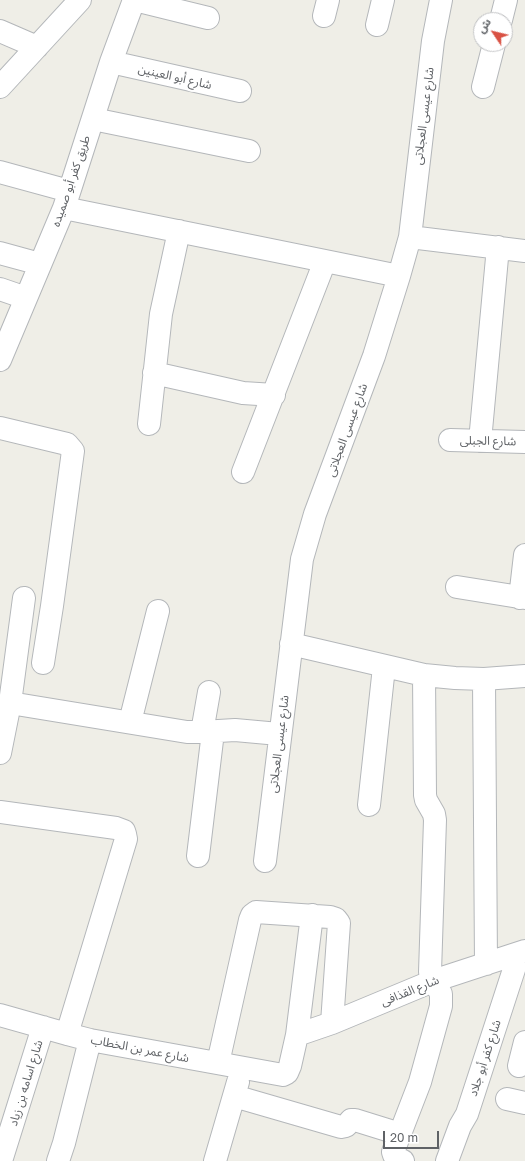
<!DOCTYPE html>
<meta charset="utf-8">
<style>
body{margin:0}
#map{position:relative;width:525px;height:1161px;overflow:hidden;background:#efeee7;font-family:"Golos Text","Noto Sans Arabic",sans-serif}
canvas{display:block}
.north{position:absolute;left:473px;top:12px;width:40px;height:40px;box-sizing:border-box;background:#fff;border:1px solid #bfc0c2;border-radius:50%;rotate:305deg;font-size:11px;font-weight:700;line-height:16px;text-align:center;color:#5f6266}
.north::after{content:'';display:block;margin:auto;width:14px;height:18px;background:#d95244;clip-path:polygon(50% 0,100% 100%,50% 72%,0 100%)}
.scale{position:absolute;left:383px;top:1131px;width:56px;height:18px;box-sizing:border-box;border:2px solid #5f6266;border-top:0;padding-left:5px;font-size:12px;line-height:14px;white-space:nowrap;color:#5f6266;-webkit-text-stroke:3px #fff;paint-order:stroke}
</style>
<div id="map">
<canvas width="525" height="1161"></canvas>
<div class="north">ش</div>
<div class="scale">20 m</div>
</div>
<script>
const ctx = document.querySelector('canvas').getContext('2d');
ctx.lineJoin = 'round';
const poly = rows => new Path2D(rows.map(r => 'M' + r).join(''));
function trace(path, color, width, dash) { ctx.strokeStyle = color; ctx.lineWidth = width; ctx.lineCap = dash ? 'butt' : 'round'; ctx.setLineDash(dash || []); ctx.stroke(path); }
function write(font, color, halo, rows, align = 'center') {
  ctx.font = font + ' "Golos Text","Noto Sans Arabic",sans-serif'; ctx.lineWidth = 4; ctx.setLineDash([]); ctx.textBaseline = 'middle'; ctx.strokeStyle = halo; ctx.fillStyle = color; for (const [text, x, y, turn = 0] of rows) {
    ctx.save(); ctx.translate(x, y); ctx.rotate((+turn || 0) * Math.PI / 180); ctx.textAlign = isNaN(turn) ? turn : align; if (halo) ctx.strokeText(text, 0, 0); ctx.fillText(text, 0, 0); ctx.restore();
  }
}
const minor = poly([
 [135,0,208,18],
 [324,16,328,0],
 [501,20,506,0],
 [377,25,383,0],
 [0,31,37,47],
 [111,62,240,91],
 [0,87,80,0],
 [483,87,494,44],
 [93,119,249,151],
 [0,172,69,191],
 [64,208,399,276],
 [410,237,525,251],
 [0,253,40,264],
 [0,289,26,298],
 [0,360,64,208,111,62,134,0],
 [154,373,243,393,274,395],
 [149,424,161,314,179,231],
 [0,428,67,444,73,451,52,606,43,663],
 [450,440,525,442],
 [480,441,498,247],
 [243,472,325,261],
 [457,587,525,598],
 [520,598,525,555],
 [291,644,424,675,455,678,484,679,525,676],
 [484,679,486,964],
 [10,703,187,732,202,732,235,730,279,734],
 [130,722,158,611],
 [202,732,209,692],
 [0,753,10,703,24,598],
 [369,805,384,667],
 [0,812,116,828,124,831,125,834,126,839,67,1034],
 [198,856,213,732],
 [265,861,302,559,315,514,374,356,399,276,410,237,433,41,441,0],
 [0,1015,67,1034,90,1040,283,1075,287,1073,290,1066,297,1035,312,915],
 [297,1035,332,1023,433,981,525,951],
 [218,1063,250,920,252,915,256,912,330,917,336,919,339,923,332,1023],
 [519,1066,525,1042],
 [234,1096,341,1127,346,1126,351,1120,355,1120,400,1134],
 [507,1099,525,1103],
 [1,1161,43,1027],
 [58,1161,64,1143,90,1040],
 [215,1161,238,1082],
 [403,1161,398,1159,394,1155,393,1152,420,1082,441,1006,441,994,430,972,435,820,434,814,426,800,425,795,424,675],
 [447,1161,460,1126,467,1114,519,954]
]);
trace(minor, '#b4b7ba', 24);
trace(minor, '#fff', 22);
write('12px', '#5f6266', '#fff', [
 ["شارع أبو العينين",175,77,13],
 ["شارع عيسى العجلاتى",424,116,-83],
 ["طريق كفر أبو صميده",71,181,-71],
 ["شارع عيسى العجلاتى",347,430,-70],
 ["شارع الجبلى",488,441,1],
 ["شارع عيسى العجلاتى",279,744,-83],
 ["شارع القذافى",410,991,-22],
 ["شارع عمر بن الخطاب",140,1049,11],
 ["شارع كفر أبو جلاد",485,1058,-72],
 ["شارع اسامه بن زياد",26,1083,-73]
]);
</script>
